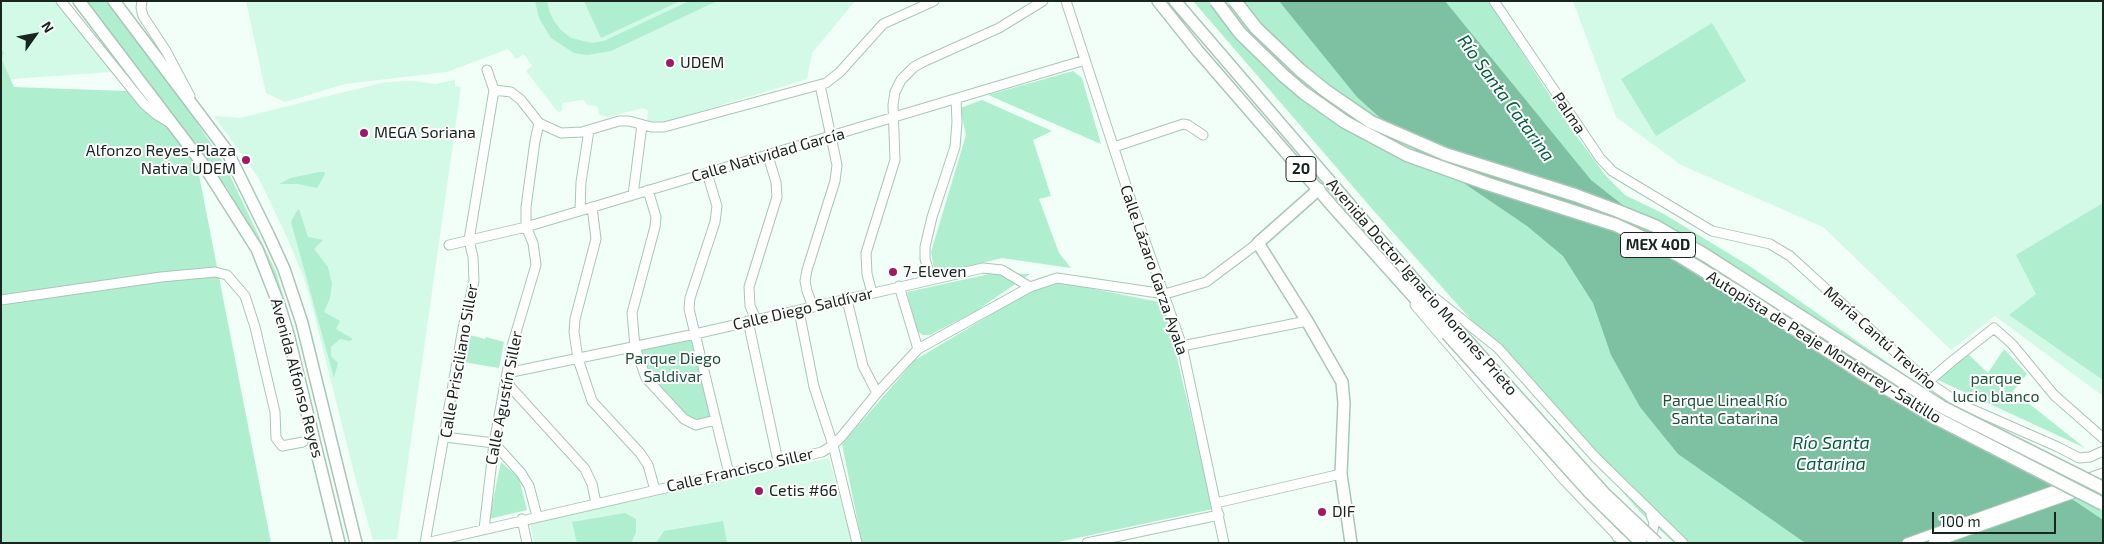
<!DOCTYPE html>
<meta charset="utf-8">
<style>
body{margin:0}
#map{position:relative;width:2104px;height:544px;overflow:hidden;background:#f2fef8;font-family:"Exo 2",sans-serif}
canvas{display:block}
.frame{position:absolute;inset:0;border:2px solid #19251f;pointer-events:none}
.north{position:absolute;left:10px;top:10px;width:50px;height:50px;-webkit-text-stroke:4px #fff;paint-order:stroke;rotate:58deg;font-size:14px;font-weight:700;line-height:20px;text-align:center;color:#19251f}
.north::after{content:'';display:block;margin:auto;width:18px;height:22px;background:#19251f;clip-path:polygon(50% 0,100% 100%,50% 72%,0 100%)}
.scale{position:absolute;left:1932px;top:512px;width:124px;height:22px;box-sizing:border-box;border:2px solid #19251f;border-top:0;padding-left:6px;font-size:15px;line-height:18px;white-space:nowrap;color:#19251f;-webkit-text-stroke:4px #fff;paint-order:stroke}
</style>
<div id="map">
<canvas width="2104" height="544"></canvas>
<div class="frame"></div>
<div class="north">N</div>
<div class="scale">100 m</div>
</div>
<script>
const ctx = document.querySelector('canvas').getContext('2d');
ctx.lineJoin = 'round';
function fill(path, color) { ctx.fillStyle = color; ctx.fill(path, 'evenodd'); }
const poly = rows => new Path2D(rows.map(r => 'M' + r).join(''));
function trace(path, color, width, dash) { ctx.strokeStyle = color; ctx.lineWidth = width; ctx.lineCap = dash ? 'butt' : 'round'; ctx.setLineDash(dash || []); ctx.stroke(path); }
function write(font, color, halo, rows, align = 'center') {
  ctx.font = font + ' "Exo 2",sans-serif'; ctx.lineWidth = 4; ctx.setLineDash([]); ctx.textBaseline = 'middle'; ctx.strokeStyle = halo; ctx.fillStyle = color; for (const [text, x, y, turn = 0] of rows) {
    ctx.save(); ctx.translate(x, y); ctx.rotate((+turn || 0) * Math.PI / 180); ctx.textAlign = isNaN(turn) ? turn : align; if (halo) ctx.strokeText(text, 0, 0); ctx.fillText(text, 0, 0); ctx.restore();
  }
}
fill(poly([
 [1,1,57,1,112,72,10,79,2,60,4,52,1,50],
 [246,1,855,1,812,53,807,79,659,124,647,123,648,111,643,108,608,117,600,115,597,106,587,105,585,101,582,100,562,103,562,111,558,112,526,71,532,66,524,54,516,59,508,49,447,72,345,84,285,102,266,93],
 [1573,1,2103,1,2103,396,1995,316,1951,350,1823,227,1681,165,1616,117],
 [455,80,455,86,461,87,397,539,373,540,354,473,311,301,303,276,286,235,258,177,214,116,240,118,385,82,414,81,435,84],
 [829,458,852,543,534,543,530,523]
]), '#d2fae6');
fill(poly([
 [85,1,106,1,176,93,183,93,185,105,224,163,276,272,298,344,270,266,256,239,227,188,193,144,271,543,1,543,1,50,4,52,2,60,14,87,154,92],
 [535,1,547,1,550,13,554,21,561,30,571,38,592,43,604,41,689,1,717,1,611,51,587,55,574,53,551,38,539,18],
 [584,1,680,1,601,38],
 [1193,1,1489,1,1570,127,1606,176,1625,195,1664,214,1751,267,1927,390,2103,482,2103,543,1674,543,1641,513,1490,341,1374,211],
 [1712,23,1746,81,1656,136,1621,79],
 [1073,71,1082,78,1101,144,988,95],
 [982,100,1052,131,1033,140,1051,196,1039,199,1059,253,1071,268,1002,258,940,274,934,270,931,252,966,135,960,108],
 [319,172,324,172,325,174,317,188,298,184,279,184,291,178],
 [2103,203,2103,380,2009,315,2036,294,2016,255],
 [299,209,308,237,323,240,314,249,328,267,332,284,330,298,324,312,340,321,336,329,353,339,349,341,340,339,331,347,331,356,338,363,334,378,291,222,296,212],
 [994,273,1030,274,976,311,930,335,923,335,917,331,907,292],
 [1049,280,1164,303,1213,509,1054,543,862,543,842,444,915,360],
 [466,334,485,339,486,337,504,342,499,368,463,362],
 [692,339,712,418,691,421,652,382,641,348],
 [2004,349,2027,374,2013,391,2085,448,1938,380,1967,353,1988,373],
 [501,462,519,478,527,510,489,519],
 [625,513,636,519,636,532,632,541,634,543,577,543,572,522],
 [723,521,727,542,656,543,664,531]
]), '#afefd0');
fill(poly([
 [1279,1,1445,1,1591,180,1729,289,2063,493,2103,520,2103,543,1806,543,1801,540,1678,454,1640,407,1611,355,1593,303,1563,256,1527,226,1418,152,1357,97]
]), '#7ec1a2');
const minor = poly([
 [61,1,144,104,157,115,170,123],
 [142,1,141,8,143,16,166,51,190,96],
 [1066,1,1132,204,1182,346,1224,543],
 [1494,1,1600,158,1612,171,1712,231,1770,244,1790,256,1928,382,1960,404,2058,447,2079,458,2090,457,2103,451],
 [494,90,511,92,521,100,539,123,561,133,582,132,619,121,629,121,651,127,664,127,826,83,840,72,883,24,934,1],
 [1114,147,1183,124,1188,125,1203,135],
 [707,173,717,206,715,222,690,298,689,309,729,474],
 [648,190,656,217,655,227,632,313,635,347,646,378,684,419,696,425,715,420],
 [633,195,642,125],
 [592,207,596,239,575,319,574,332,578,359,592,401,640,453,648,465,655,490],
 [580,210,581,182,589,130],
 [449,245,526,227,1085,60],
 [931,279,925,259,925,247,932,217,955,147,957,122,956,99],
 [899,286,918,349],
 [872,293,867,274,866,253,895,160,893,105,895,92,901,80,914,67,923,62,999,28,1043,1],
 [1435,298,1498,348,1595,457,1683,543],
 [1,300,161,277,215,272,227,275,245,296,255,327,275,412,276,438,282,446,303,442],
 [847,300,863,366,877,393],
 [1415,305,1564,480,1624,543],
 [813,307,807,291,805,281,807,270,835,181,837,165,820,85],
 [799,311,814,387,833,445,857,543],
 [756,319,750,306,749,287,777,197,776,182,768,156],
 [748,321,778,461],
 [1182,346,1307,321],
 [507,373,695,334,983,268,1002,270,1030,287],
 [506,382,585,469,592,484,596,503],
 [1928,382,1951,362,1994,328,2012,344,2054,395,2103,438],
 [445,437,494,443,521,473,529,486,537,516],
 [1216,503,1341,474],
 [522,519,527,543],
 [484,529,494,443,512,346,536,265,533,243,526,227,526,207,535,141,539,123],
 [1617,537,1632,541,1645,539,1653,530,1654,523,1651,515],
 [425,543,463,328,474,281,473,257,469,240,494,90,487,70],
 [426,543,822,452,833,445,842,436,877,393,918,349,1030,287,1057,278,1165,294,1206,282,1258,243],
 [1087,543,1219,515],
 [1907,543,2103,473],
 [1933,543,2100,484]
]);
const major = poly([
 [79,1,205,167,257,249,279,305,288,334,339,543],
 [114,1,227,151,268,234,284,269,302,323,356,543],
 [1158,1,1198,51,1334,208,1447,334],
 [1175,1,1455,327],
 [1319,189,1258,243,1307,321,1342,382,1344,403,1341,474,1351,543]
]);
trace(minor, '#a8c7b7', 11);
trace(major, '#a8c7b7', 14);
trace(minor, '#fff', 9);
trace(major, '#fff', 11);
const majorBridge = poly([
 [1455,327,1604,493,1657,543],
 [1447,334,1589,492,1641,543]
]);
const highwayBridge = poly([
 [1216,1,1240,33,1284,76,1304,93,1345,122,1407,155,1488,184,1616,225,1633,233,1678,255,1746,297,1863,374,1934,417,2103,504],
 [1235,1,1256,28,1300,70,1326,91,1371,122,1445,154,1575,195,1618,211,1655,226,1705,255,1942,407,2103,488]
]);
trace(majorBridge, '#a8c7b7', 14, []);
trace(highwayBridge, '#a8c7b7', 15, []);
trace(majorBridge, '#fff', 11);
trace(highwayBridge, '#fff', 12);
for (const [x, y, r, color] of [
 [670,63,5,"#a01967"],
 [364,133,5,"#a01967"],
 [246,160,5,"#a01967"],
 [893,272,5,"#a01967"],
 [759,491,5,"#a01967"],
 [1322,512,5,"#a01967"]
]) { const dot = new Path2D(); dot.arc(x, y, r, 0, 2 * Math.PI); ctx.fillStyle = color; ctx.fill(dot); trace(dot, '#fff', 2); }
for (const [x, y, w] of [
 [1301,169,30],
 [1658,245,75]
]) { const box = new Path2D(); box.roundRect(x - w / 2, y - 12.5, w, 25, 4); ctx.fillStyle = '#fff'; ctx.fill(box); trace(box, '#19251f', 1); }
write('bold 15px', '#19251f', null, [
 ["20",1301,169],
 ["MEX 40D",1658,245]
]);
write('16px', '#19251f', '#fff', [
 ["UDEM",680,63],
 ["MEGA Soriana",374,133],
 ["Alfonzo Reyes-Plaza",236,151,"right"],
 ["Nativa UDEM",236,169,"right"],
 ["7-Eleven",903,272],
 ["Cetis #66",769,491],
 ["DIF",1332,512]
], 'left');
write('16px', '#19251f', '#fff', [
 ["Palma",1569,113,56],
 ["Calle Natividad García",768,155,-16],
 ["Calle Lázaro Garza Ayala",1154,270,71],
 ["Avenida Doctor Ignacio Morones Prieto",1422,287,49],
 ["Calle Diego Saldívar",803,309,-13],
 ["María Cantú Treviño",1880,338,42],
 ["Autopista de Peaje Monterrey-Saltillo",1824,347,32],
 ["Calle Prisciliano Siller",459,361,-80],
 ["Avenida Alfonso Reyes",297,378,75],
 ["Calle Agustín Siller",504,398,-79],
 ["Calle Francisco Siller",740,470,-13]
]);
write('16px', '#1d523c', '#fff', [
 ["Parque Diego",673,359],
 ["Saldivar",673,377],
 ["parque",1996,379],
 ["lucio blanco",1996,397],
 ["Parque Lineal Río",1725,401],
 ["Santa Catarina",1725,419]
]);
write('italic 18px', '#065f42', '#fff', [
 ["Río Santa Catarina",1506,98,54],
 ["Río Santa",1831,443],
 ["Catarina",1831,464]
]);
</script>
